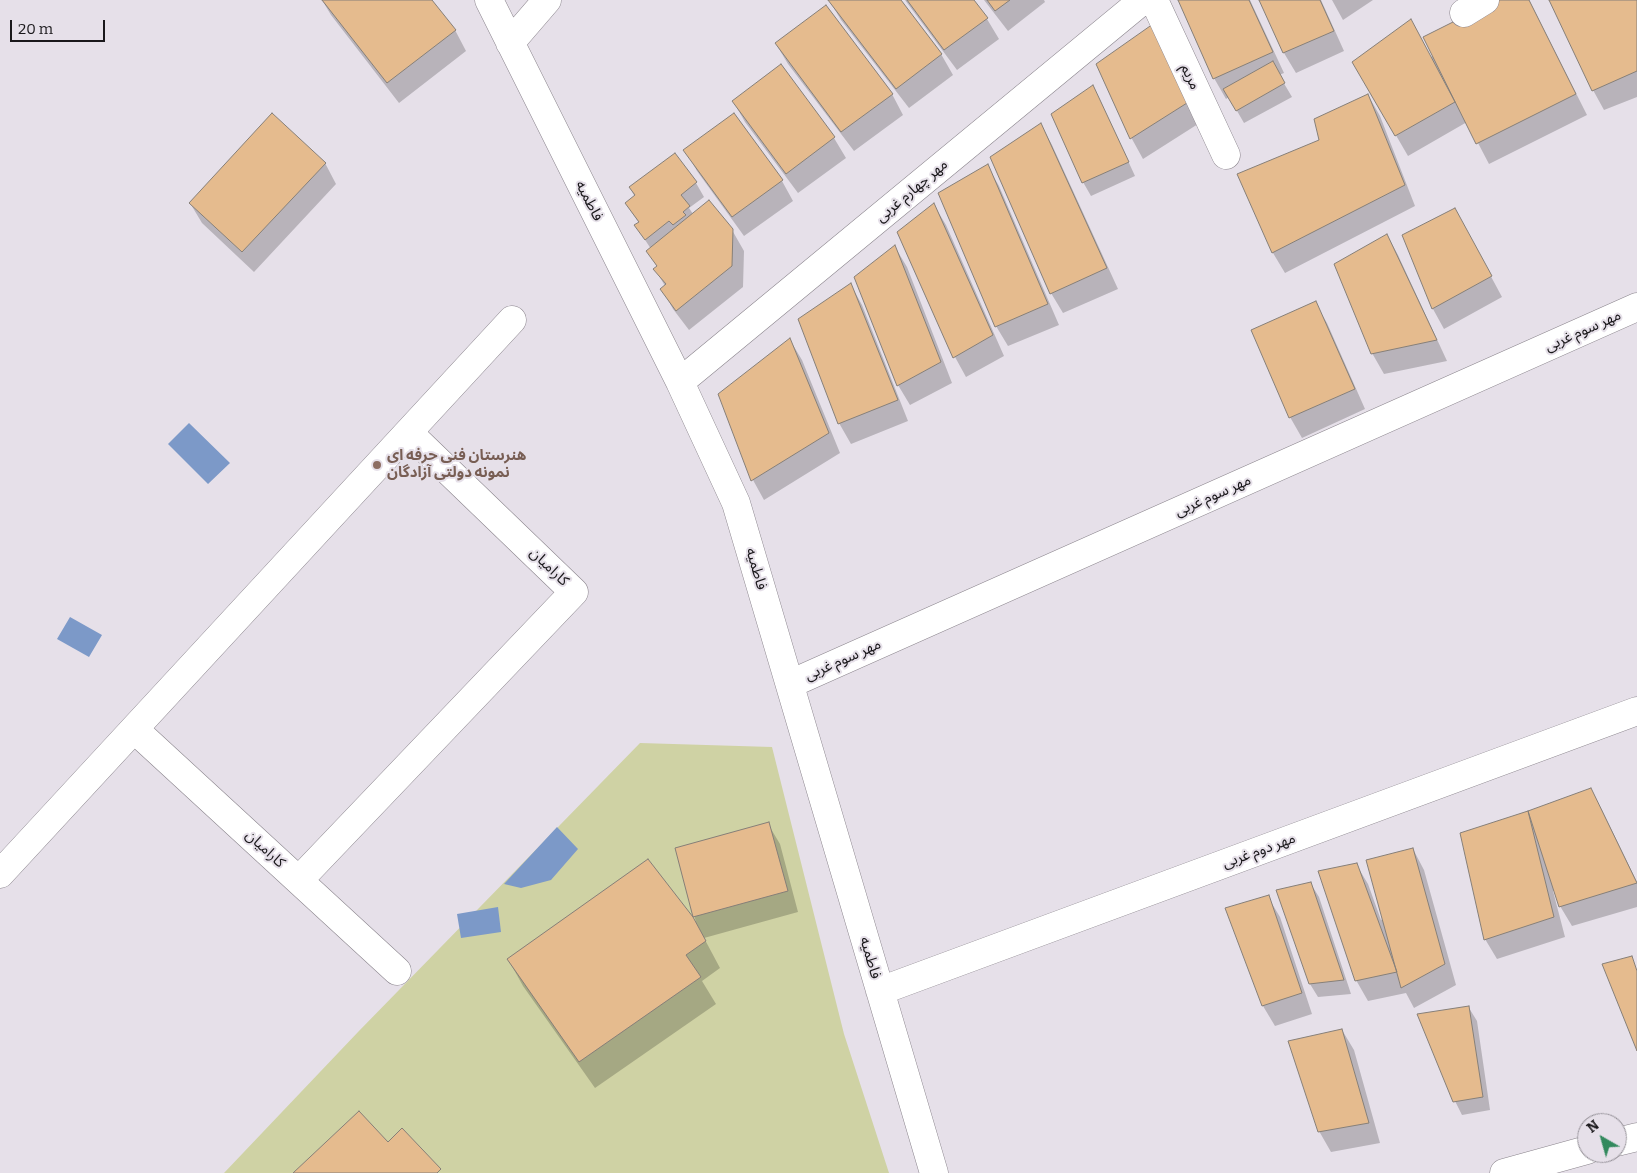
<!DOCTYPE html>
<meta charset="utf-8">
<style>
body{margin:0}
#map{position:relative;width:1637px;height:1173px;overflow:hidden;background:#e6e0e9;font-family:Bitter,serif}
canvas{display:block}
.north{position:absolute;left:1577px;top:1113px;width:50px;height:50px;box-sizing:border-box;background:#e6e0e9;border:1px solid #949097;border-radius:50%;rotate:322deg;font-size:14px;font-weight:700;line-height:20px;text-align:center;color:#1a181b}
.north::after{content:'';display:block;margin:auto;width:18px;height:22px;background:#32895d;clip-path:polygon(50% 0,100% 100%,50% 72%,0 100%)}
.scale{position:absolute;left:10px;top:20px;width:95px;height:22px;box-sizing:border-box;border:2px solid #1a181b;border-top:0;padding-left:6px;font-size:15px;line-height:18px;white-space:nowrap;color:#1a181b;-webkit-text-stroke:4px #e6e0e9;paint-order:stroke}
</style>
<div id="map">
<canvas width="1637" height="1173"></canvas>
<div class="north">N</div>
<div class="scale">20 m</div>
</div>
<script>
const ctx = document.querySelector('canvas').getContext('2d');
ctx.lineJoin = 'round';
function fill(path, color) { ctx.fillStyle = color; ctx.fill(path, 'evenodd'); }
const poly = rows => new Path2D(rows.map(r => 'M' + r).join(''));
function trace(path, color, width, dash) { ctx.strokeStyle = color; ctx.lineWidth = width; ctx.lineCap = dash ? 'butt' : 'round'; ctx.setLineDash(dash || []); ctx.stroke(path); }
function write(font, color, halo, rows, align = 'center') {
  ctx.font = font + ' Bitter,"Noto Sans Arabic",serif'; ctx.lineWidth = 4; ctx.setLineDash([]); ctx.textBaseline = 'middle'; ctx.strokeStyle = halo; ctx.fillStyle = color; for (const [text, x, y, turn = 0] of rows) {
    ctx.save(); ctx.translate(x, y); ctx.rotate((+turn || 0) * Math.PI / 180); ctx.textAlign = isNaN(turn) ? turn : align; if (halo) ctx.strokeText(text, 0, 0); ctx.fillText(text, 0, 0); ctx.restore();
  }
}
fill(poly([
 [640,743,772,747,844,1034,889,1173,224,1173,358,1032]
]), '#cfd2a4');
fill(poly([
 [189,423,230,463,208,484,168,444],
 [70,617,102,635,89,657,57,639],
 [557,827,578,849,551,880,521,888,504,884],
 [498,907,501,932,461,938,457,914]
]), '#7c99c8');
fill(poly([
 [322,0,431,0,455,30,466,51,399,103,331,15],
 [829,0,899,0,941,54,953,75,909,108,841,20],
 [905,0,973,0,987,19,999,39,957,70],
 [984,0,1044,0,1045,2,1008,31],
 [1179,0,1250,0,1284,73,1279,75,1292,97,1244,123,1229,97,1226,99,1214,78],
 [1260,0,1321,0,1344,51,1296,73,1284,53],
 [1332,0,1373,0,1343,20],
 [1500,0,1529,0,1587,115,1489,164,1467,122,1408,156,1354,63,1431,57],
 [1551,0,1637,0,1637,97,1604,110,1593,90],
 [1153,26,1198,124,1143,159,1132,139,1098,64],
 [776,44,892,94,903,115,854,151,788,64],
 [781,66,834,138,846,158,798,193,745,122,733,101],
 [1092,86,1100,100,1135,176,1091,196,1083,182],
 [1368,95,1380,116,1415,206,1285,273,1273,253,1238,175,1320,141],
 [1041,124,1052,145,1118,289,1063,313,1051,293],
 [685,150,782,181,793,201,744,236,697,171],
 [674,155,696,183,704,197,689,208,693,214,732,230,744,251,743,287,689,330,673,309,662,289,665,286,655,269,657,267,648,251,651,249,636,226,639,223,626,204,635,197,630,188],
 [325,163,336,184,254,272,202,223,190,203],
 [987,165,999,186,1059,325,1008,346,996,326],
 [934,205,946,225,1004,356,966,377,955,357,898,233],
 [1466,230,1502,297,1444,329,1433,309,1403,236],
 [1387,235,1398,255,1447,361,1384,374,1372,353],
 [895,247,907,267,952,383,910,405,898,385],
 [851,285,862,305,908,421,851,444,839,423],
 [1315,303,1327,323,1365,409,1302,438,1290,417],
 [790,340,802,360,840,453,764,500,753,480,719,394],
 [1590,789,1602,810,1637,882,1637,907,1572,926,1560,906,1555,890,1553,891,1565,937,1497,959,1485,939,1462,834,1528,812],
 [768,824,780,844,798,912,704,938,720,968,702,981,716,1004,595,1088,523,986,508,959,648,861,696,922,676,849],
 [1413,849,1424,870,1456,985,1414,1008,1406,993,1368,1001,1356,980,1356,864,1368,884,1381,920,1383,919],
 [1311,884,1319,897,1351,994,1318,997,1310,984],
 [1268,897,1280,917,1312,1014,1275,1026,1263,1006,1226,909],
 [1469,1008,1477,1021,1490,1110,1462,1115,1455,1101],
 [1342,1030,1354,1050,1380,1143,1331,1152,1319,1131]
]), '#0003');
const building = poly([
 [322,0,432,0,456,30,387,83,322,0],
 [828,0,901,0,942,54,896,89,828,0],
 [907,0,974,0,988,18,944,50,907,0],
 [987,0,1010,0,995,11,987,0],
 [1178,0,1249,0,1273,52,1213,79,1178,0],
 [1259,0,1320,0,1334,31,1283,53,1259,0],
 [1497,0,1529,0,1576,94,1476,144,1423,37,1497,0],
 [1549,0,1637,0,1637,71,1592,91,1549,0],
 [826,5,893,94,841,132,775,43,826,5],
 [1411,19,1455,102,1395,136,1352,62,1411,19],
 [1153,24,1187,103,1130,139,1096,64,1153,24],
 [1273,61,1285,83,1236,111,1223,89,1273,61],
 [781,64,835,137,786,174,732,101,781,64],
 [1093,85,1129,162,1082,183,1051,114,1093,85],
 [1368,94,1405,185,1272,253,1237,174,1319,140,1314,119,1368,94],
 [272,113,326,163,242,252,189,203,272,113],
 [734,113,783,180,732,217,683,150,734,113],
 [1041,123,1107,268,1050,294,990,157,1041,123],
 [675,153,697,182,681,195,690,206,683,212,686,215,673,225,669,221,645,240,634,225,639,222,625,203,635,195,629,187,675,153],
 [988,164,1048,304,995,327,938,193,988,164],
 [709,200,733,229,732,266,676,311,660,289,666,284,653,269,657,266,646,251,709,200],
 [934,203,993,335,953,358,897,232,934,203],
 [1455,208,1492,276,1432,309,1402,235,1455,208],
 [1387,234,1437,340,1371,354,1334,264,1387,234],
 [895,245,941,362,897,386,854,277,895,245],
 [851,283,898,400,838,424,798,319,851,283],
 [1316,301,1355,389,1289,418,1251,330,1316,301],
 [790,338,829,433,751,481,718,394,790,338],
 [1591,788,1637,883,1559,907,1528,811,1591,788],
 [1528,811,1554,917,1484,940,1460,833,1528,811],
 [769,822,788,891,693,917,675,848,769,822],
 [1413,848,1445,964,1401,988,1366,860,1413,848],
 [648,859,693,917,706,941,686,955,701,977,579,1062,507,959,648,859],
 [1357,863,1397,972,1355,981,1318,871,1357,863],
 [1311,882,1344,980,1309,984,1276,890,1311,882],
 [1269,895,1302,993,1262,1006,1225,908,1269,895],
 [1632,956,1637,971,1637,1051,1602,964,1632,956],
 [1469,1006,1483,1097,1453,1102,1417,1014,1469,1006],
 [1342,1029,1369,1123,1318,1132,1288,1041,1342,1029],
 [359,1111,388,1142,402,1128,441,1169,437,1173,293,1173,359,1111]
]);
fill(building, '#e5bb8e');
trace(building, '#867f78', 1);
const minor = poly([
 [489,0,680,382,736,503,934,1173],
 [1154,0,1226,155],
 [1464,13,1485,0],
 [510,43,547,0],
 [680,382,1143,0],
 [790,684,1637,307],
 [134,729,397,971],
 [0,874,512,320],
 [299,880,574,592,409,433],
 [880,991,1637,711],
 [1617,1142,1637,1137],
 [1504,1173,1587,1150]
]);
trace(minor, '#8a848c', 29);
trace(minor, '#fff', 28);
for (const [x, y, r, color] of [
 [377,465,5,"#8d6e63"]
]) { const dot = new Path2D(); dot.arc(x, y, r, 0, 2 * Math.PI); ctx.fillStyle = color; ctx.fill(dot); trace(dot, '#e6e0e9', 2); }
write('15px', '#1a181b', '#e6e0e9', [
 ["مریم",1190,77,65],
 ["مهر چهارم غربی",912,191,-40],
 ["فاطمیه",589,201,63],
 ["مهر سوم غربی",1583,331,-24],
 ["مهر سوم غربی",1213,496,-24],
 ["کارامیان",549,567,44],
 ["فاطمیه",756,569,74],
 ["مهر سوم غربی",843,660,-24],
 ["کارامیان",265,849,43],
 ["مهر دوم غربی",1259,851,-20],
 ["فاطمیه",870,958,74]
]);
write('bold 15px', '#785e54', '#e6e0e9', [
 ["هنرستان فنی حرفه ای",387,456],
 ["نمونه دولتی آزادگان",387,473]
], 'left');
</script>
